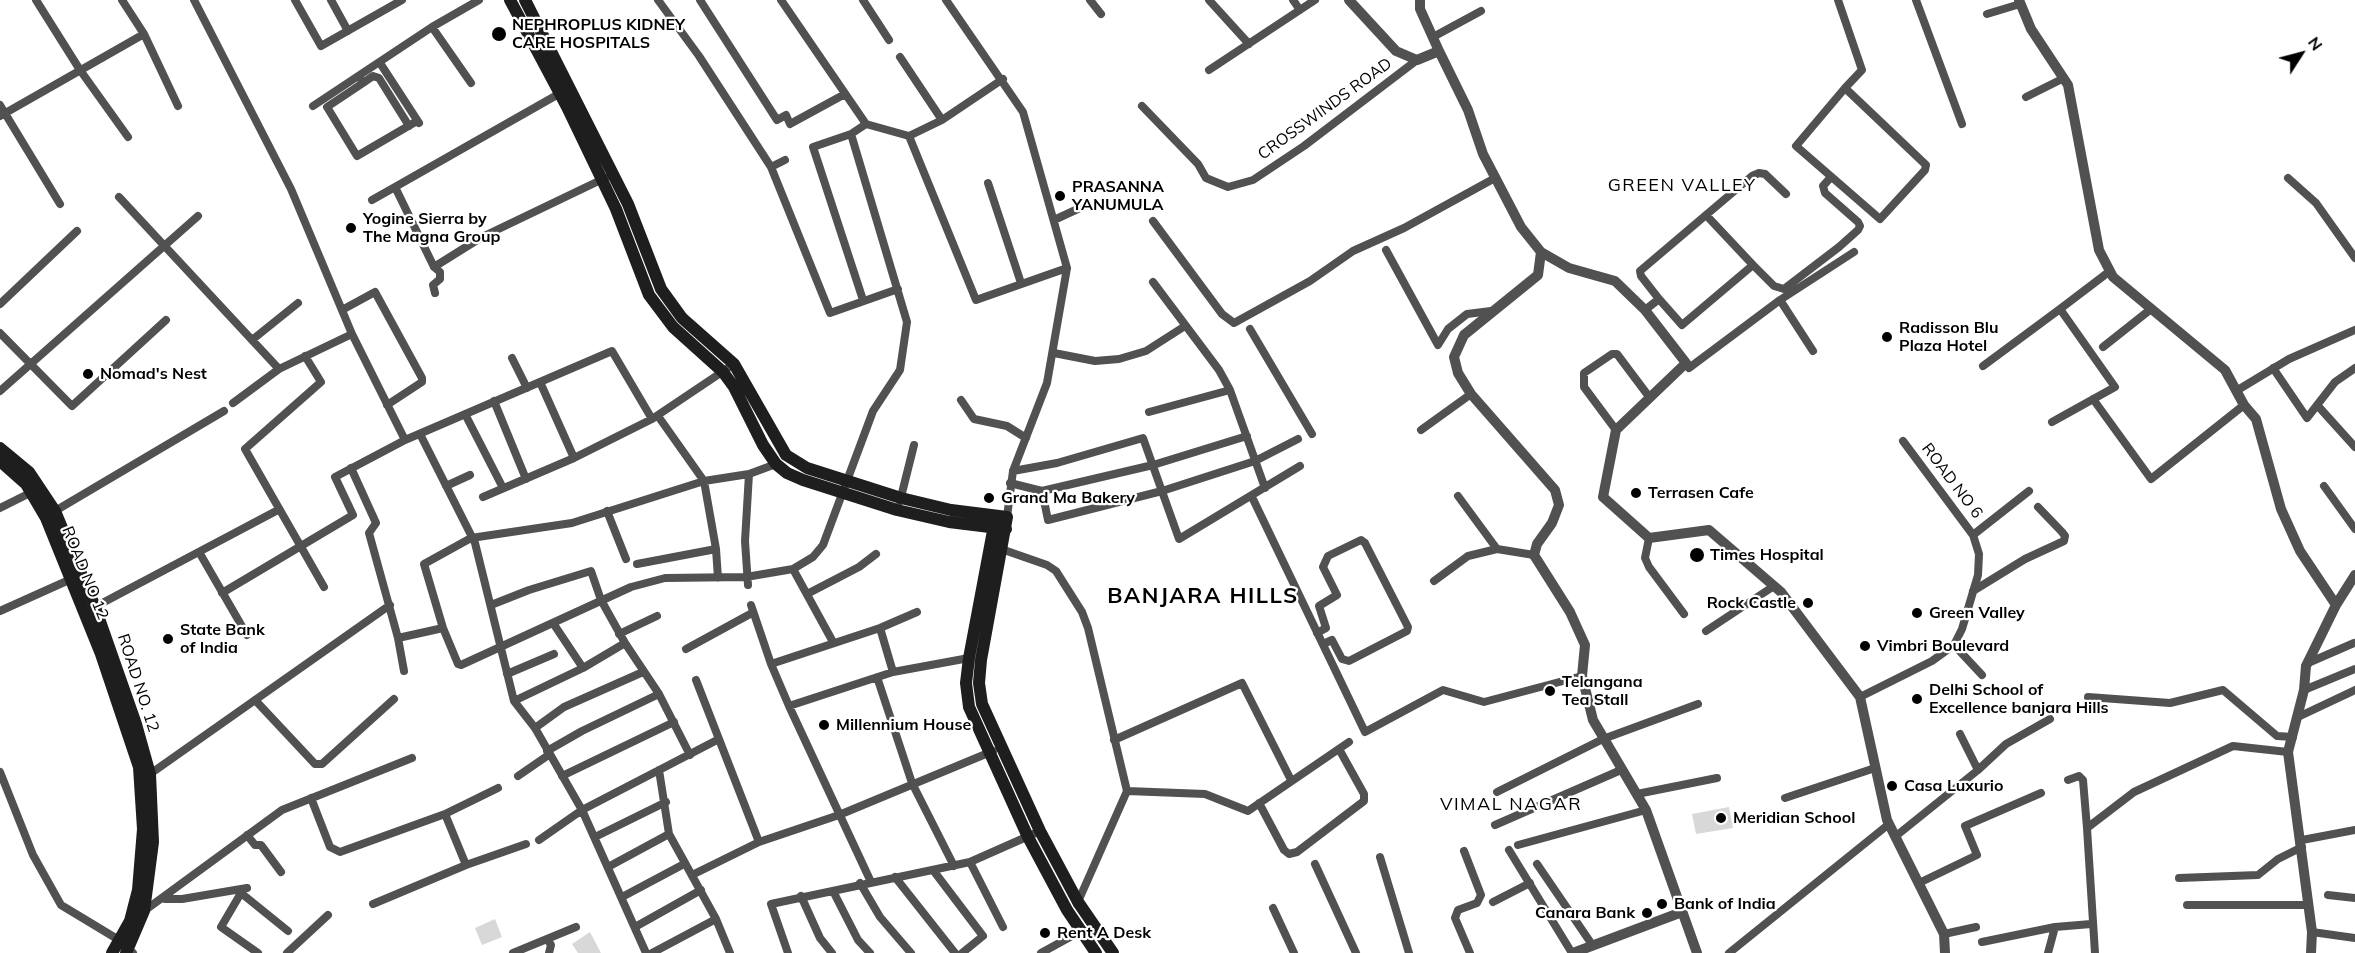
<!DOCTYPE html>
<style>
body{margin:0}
#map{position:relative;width:2355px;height:953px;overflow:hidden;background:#fff;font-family:Mulish,sans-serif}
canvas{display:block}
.north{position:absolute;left:2271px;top:24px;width:60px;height:60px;-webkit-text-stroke:4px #fff;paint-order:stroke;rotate:54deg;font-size:16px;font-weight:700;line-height:24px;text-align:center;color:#000}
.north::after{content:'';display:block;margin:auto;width:21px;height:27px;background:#000;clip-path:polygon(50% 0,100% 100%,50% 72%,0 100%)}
</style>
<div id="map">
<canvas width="2355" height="953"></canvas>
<div class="north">N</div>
</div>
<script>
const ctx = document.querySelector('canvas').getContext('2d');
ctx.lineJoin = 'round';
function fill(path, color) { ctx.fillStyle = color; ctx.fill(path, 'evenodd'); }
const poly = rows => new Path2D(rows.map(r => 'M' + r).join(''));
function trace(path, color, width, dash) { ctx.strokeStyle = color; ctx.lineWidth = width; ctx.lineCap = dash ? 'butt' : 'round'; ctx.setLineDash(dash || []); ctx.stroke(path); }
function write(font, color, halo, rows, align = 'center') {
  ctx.font = font + ' Mulish,sans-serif'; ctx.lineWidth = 4.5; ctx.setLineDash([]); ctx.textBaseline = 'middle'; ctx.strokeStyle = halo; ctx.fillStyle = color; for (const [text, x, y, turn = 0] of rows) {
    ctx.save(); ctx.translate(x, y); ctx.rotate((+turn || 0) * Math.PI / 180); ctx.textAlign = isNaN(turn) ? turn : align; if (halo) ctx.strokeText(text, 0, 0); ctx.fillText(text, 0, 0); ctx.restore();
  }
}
fill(poly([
 [1729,807,1733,828,1696,834,1692,814],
 [495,919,502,937,482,945,475,928],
 [590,932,601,953,578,953,572,944]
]), '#d8d8d8');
trace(poly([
 [36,0,80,70,128,137],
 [122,0,144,34,178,106],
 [194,0,291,189,352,334],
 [295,0,321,46,402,0],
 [331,0,348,31],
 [658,0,699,56,771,167,830,313,898,289],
 [700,0,777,120,786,115,790,124,845,94],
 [781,0,866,124,909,136,942,120,1003,79],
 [863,0,889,40],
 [946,0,1023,112,1067,268,1047,383,1013,471,1007,517],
 [1090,0,1101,14],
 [1209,0,1249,44],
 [1293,0,1300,10],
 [1838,0,1862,70,1845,88,1796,146,1880,219,1925,170,1926,165,1845,88],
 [1916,0,1962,124],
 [1987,14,2020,4],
 [432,27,471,83],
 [1433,37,1481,11],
 [900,57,942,120],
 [380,63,419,123],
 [1209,70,1315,0],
 [359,76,363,83,327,107,357,156,417,121],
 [363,83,373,76,379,78,409,126],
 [564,91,395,187,434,267,482,237,605,178],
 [2026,97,2064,78],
 [0,105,60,204],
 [313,106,432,27,479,0],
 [1142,106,1198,164,1206,178,1228,187,1253,180,1304,146,1417,60],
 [0,116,144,34],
 [909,136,976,300,1067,268],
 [771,167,785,160],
 [2288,178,2316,203,2355,258],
 [988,183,1021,283],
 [119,197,279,369],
 [372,200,395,187],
 [1054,220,1082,207],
 [1153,221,1222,314,1234,323,1310,281,1353,251,1404,228,1495,178],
 [1386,250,1438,345,1448,329,1467,314,1491,311],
 [1753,265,1774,286,1784,289,1839,247,1858,230,1860,226,1858,222,1825,193,1823,186,1831,177],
 [434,267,440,272,440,279,433,285,435,293],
 [1153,282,1219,370,1230,390,1265,488],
 [1659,299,1682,325,1753,265,1706,215],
 [863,300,813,147,851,134,866,124],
 [1780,300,1813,351],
 [0,304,77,231],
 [342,310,375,292,422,378,422,382,387,405],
 [1645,310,1659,299,1641,276,1640,271,1752,176,1759,173,1765,174,1786,194],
 [1250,329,1312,434],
 [0,333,72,406,166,320],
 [252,340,298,303],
 [2103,347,2151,309],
 [1054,353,1095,361,1119,359,1146,351,1185,326],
 [305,356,321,382,245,449,324,587],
 [512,358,527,388],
 [1983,366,2060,309],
 [1689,368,1780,300,1854,252],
 [2273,368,2307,418,2335,382,2355,368],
 [540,382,574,458],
 [0,391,198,216],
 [2236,391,2289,359,2355,330],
 [2093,399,2151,479,2244,405],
 [961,400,974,419,1007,426,1026,438],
 [494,401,526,479],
 [233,403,279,369,352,334,405,440],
 [2318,406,2355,447],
 [1149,412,1230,390],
 [465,414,503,488],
 [658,416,704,481,716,549,718,578],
 [2052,422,2115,387,2060,309,2110,271],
 [1421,430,1471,394],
 [1616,430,1584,387,1584,373,1612,354,1617,354,1650,398],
 [420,434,475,543,514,701,535,728,582,810,646,953],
 [776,464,749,474,704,481,572,523,471,538,424,564,443,628,458,664,461,665,631,587,665,578,746,577,793,569,813,557,823,545,873,411,900,370,907,322,851,134],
 [351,468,376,523,369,533,398,638,443,628],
 [1013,471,1057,463,1143,438,1179,539,1300,466],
 [1010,483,1042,491,1153,465,1247,436],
 [446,486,470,475],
 [2324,486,2355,529],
 [1042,491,1048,520,1162,491,1255,461,1298,439],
 [1458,496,1497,549],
 [483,497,574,458,652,419,734,364],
 [1252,497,1365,732,1443,690,1484,702,1582,676],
 [900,501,914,445],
 [0,508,32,492],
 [55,511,224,411],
 [607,511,626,559],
 [1973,535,2029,491],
 [1649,538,1645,558,1649,567,1684,614],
 [1004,550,1047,565,1056,571,1082,612,1088,628,1127,791,1077,904],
 [199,552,247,635],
 [637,564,716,549],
 [793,569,833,642],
 [1434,581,1468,556,1497,549,1534,555],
 [748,585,745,541,749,474],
 [1973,591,2025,559,2064,541,2065,536,2062,532,2038,507],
 [222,593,353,515,335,477,405,440,612,351,652,419],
 [807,594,859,567,876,554],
 [491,605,529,590,591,571,601,600,625,643,659,694,690,755],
 [751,605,771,664,789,706,871,882],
 [91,609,278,510],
 [0,611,69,580],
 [553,623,583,668],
 [880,628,893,672],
 [1706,631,1774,586],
 [1317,633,1326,628,1319,606,1337,595,1323,567,1328,556,1361,540,1365,543,1408,627,1407,631,1349,661,1342,659,1332,640,1323,644],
 [619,634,657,616],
 [398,638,404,671],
 [1954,645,1982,675],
 [686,649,752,613],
 [2308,663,2354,643],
 [771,664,880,628,917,612],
 [507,674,554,654],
 [877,677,912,783,954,866],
 [696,680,759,842],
 [2304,690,2355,669],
 [1860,697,1932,661,1954,645,1962,629,1978,575,1979,554,1973,535,1903,441],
 [2088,697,2170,703,2223,690,2277,736,2293,737],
 [255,700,315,764,322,764,394,699],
 [514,701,583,668,625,643],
 [789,706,893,672,969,658],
 [2298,717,2355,690],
 [535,728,564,707,643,672],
 [1114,740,1242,683,1291,780],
 [547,751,582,731,659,694],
 [659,770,669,834,716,919,730,953],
 [1978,770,2006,744,2050,719],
 [0,772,33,855,61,905,119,940,133,953],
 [150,774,390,605],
 [518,776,550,754],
 [562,776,674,722],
 [2068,780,2079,776,2083,780,2087,828,2134,792,2233,746,2288,752],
 [1127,791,1205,794,1248,811,1349,742],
 [1497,792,1603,739,1698,704],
 [1637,794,1717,778],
 [311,798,330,847,340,852,445,814,498,788],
 [1785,798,1875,768],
 [1259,803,1284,850,1289,854,1297,852,1364,801,1364,794,1339,749],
 [445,814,466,865],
 [1495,825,1621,770],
 [2087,828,2095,953],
 [247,835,255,845,261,845,281,872],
 [1896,836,1978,770,1960,734],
 [595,837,666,802],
 [539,840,582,810,719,739],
 [2302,840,2355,830],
 [1518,845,1646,810],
 [1509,850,1572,953],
 [1464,851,1481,895,1477,903,1458,910,1455,918,1470,953],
 [1380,857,1409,953],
 [970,862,1003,927],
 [1315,864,1356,953],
 [1537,864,1593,946],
 [608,867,669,834],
 [933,870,983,936,962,953],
 [692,875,759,842,839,815,993,751],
 [895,877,955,953],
 [2179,878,2258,875,2278,859,2302,847],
 [860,883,880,917,911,953],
 [1919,883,1977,855,1965,826,2041,793],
 [833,891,858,940,870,953],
 [2328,895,2355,898],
 [801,896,820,938,832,953],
 [622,897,684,864],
 [165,899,182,899,247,888],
 [1493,902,1530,883],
 [373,904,466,865,526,844],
 [2187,905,2307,905],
 [1273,908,1294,953],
 [144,911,282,810,412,758],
 [635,927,701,890],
 [2312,932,2355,938],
 [1944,934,1976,927],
 [547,939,551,945,549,953],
 [1982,942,2055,927],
 [258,953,221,927,241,893,288,931],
 [287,953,328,915],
 [513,953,576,927],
 [652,953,716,919],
 [788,953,771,904,970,862,1040,831],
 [1041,953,1081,931],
 [1729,953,1889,824],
 [2048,953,2055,927,2091,924]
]), '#515151', 8);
trace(poly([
 [1349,0,1396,51,1417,60,1439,51,1468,110,1483,154,1521,227,1541,252,1569,268,1615,281,1645,310,1686,363,1616,430,1603,497,1649,538,1709,530,1781,592,1860,697,1887,820,1944,934,1945,953],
 [1420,0,1420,9,1439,51],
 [2019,0,2031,29,2068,85,2099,250,2113,277,2225,370,2244,405,2256,419,2281,509,2300,551,2336,605],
 [1541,252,1538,275,1464,335,1454,357,1458,373,1471,394,1555,490,1559,505,1552,523,1537,544,1534,555,1570,612,1585,645,1582,676,1593,720,1646,810,1697,953],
 [1573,953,1682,912],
 [2311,953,2312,932,2288,752,2304,690,2306,666,2336,605,2355,575]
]), '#515151', 10);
trace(poly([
 [510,0,567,107,616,209,649,295,673,327,723,372,734,387,763,445,776,464,787,473,803,480,897,510,949,522,1006,529],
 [525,0,628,204,661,289,682,318,734,364,786,455,807,468,901,498,951,510,1007,517,981,660,979,683,982,704,1040,831,1078,902,1113,953],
 [0,448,29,472,55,511,95,607,136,724,150,774,153,842,144,911,126,953],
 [0,461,26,484,46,518,101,654,139,767,143,829,138,890,130,921,112,953],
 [995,520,969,658,966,683,969,707,1028,837,1067,910,1096,953]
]), '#1e1e1e', 12);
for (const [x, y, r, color] of [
 [499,34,8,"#000"],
 [1060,196,6,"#000"],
 [351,228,6,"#000"],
 [1887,337,6,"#000"],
 [88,374,6,"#000"],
 [1636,493,6,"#000"],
 [989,498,6,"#000"],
 [1697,555,8,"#000"],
 [1808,603,6,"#000"],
 [1917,613,6,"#000"],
 [168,639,6,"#000"],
 [1865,646,6,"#000"],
 [1550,691,6,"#000"],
 [1917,699,6,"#000"],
 [824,725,6,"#000"],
 [1892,786,6,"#000"],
 [1721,818,6,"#000"],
 [1662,904,6,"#000"],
 [1647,913,6,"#000"],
 [1045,933,6,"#000"]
]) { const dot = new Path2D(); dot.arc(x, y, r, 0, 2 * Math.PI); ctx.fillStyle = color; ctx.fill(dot); trace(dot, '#fff', 2); }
write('bold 16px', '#000', '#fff', [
 ["NEPHROPLUS KIDNEY",512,25],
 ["CARE HOSPITALS",512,43],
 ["PRASANNA",1072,187],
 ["YANUMULA",1072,205],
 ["Yogine Sierra by",363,219],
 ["The Magna Group",363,237],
 ["Radisson Blu",1899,328],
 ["Plaza Hotel",1899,346],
 ["Nomad's Nest",100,374],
 ["Terrasen Cafe",1648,493],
 ["Grand Ma Bakery",1001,498],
 ["Times Hospital",1710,555],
 ["Rock Castle",1796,603,"right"],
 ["Green Valley",1929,613],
 ["State Bank",180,630],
 ["of India",180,648],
 ["Vimbri Boulevard",1877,646],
 ["Telangana",1562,682],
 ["Tea Stall",1562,700],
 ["Delhi School of",1929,690],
 ["Excellence banjara Hills",1929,708],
 ["Millennium House",836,725],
 ["Casa Luxurio",1904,786],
 ["Meridian School",1733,818],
 ["Bank of India",1674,904],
 ["Canara Bank",1635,913,"right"],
 ["Rent A Desk",1057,933]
], 'left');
write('16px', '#000', '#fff', [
 ["CROSSWINDS ROAD",1325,109,-36],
 ["ROAD NO 6",1952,481,53],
 ["ROAD NO 12",85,573,68],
 ["ROAD NO. 12",138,683,72]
]);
ctx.letterSpacing = '1.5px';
write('18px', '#000', '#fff', [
 ["GREEN VALLEY",1682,186],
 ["VIMAL NAGAR",1511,805]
]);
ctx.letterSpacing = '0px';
ctx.letterSpacing = '1.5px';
write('bold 22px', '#000', '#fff', [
 ["BANJARA HILLS",1203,596]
]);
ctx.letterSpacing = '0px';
</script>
